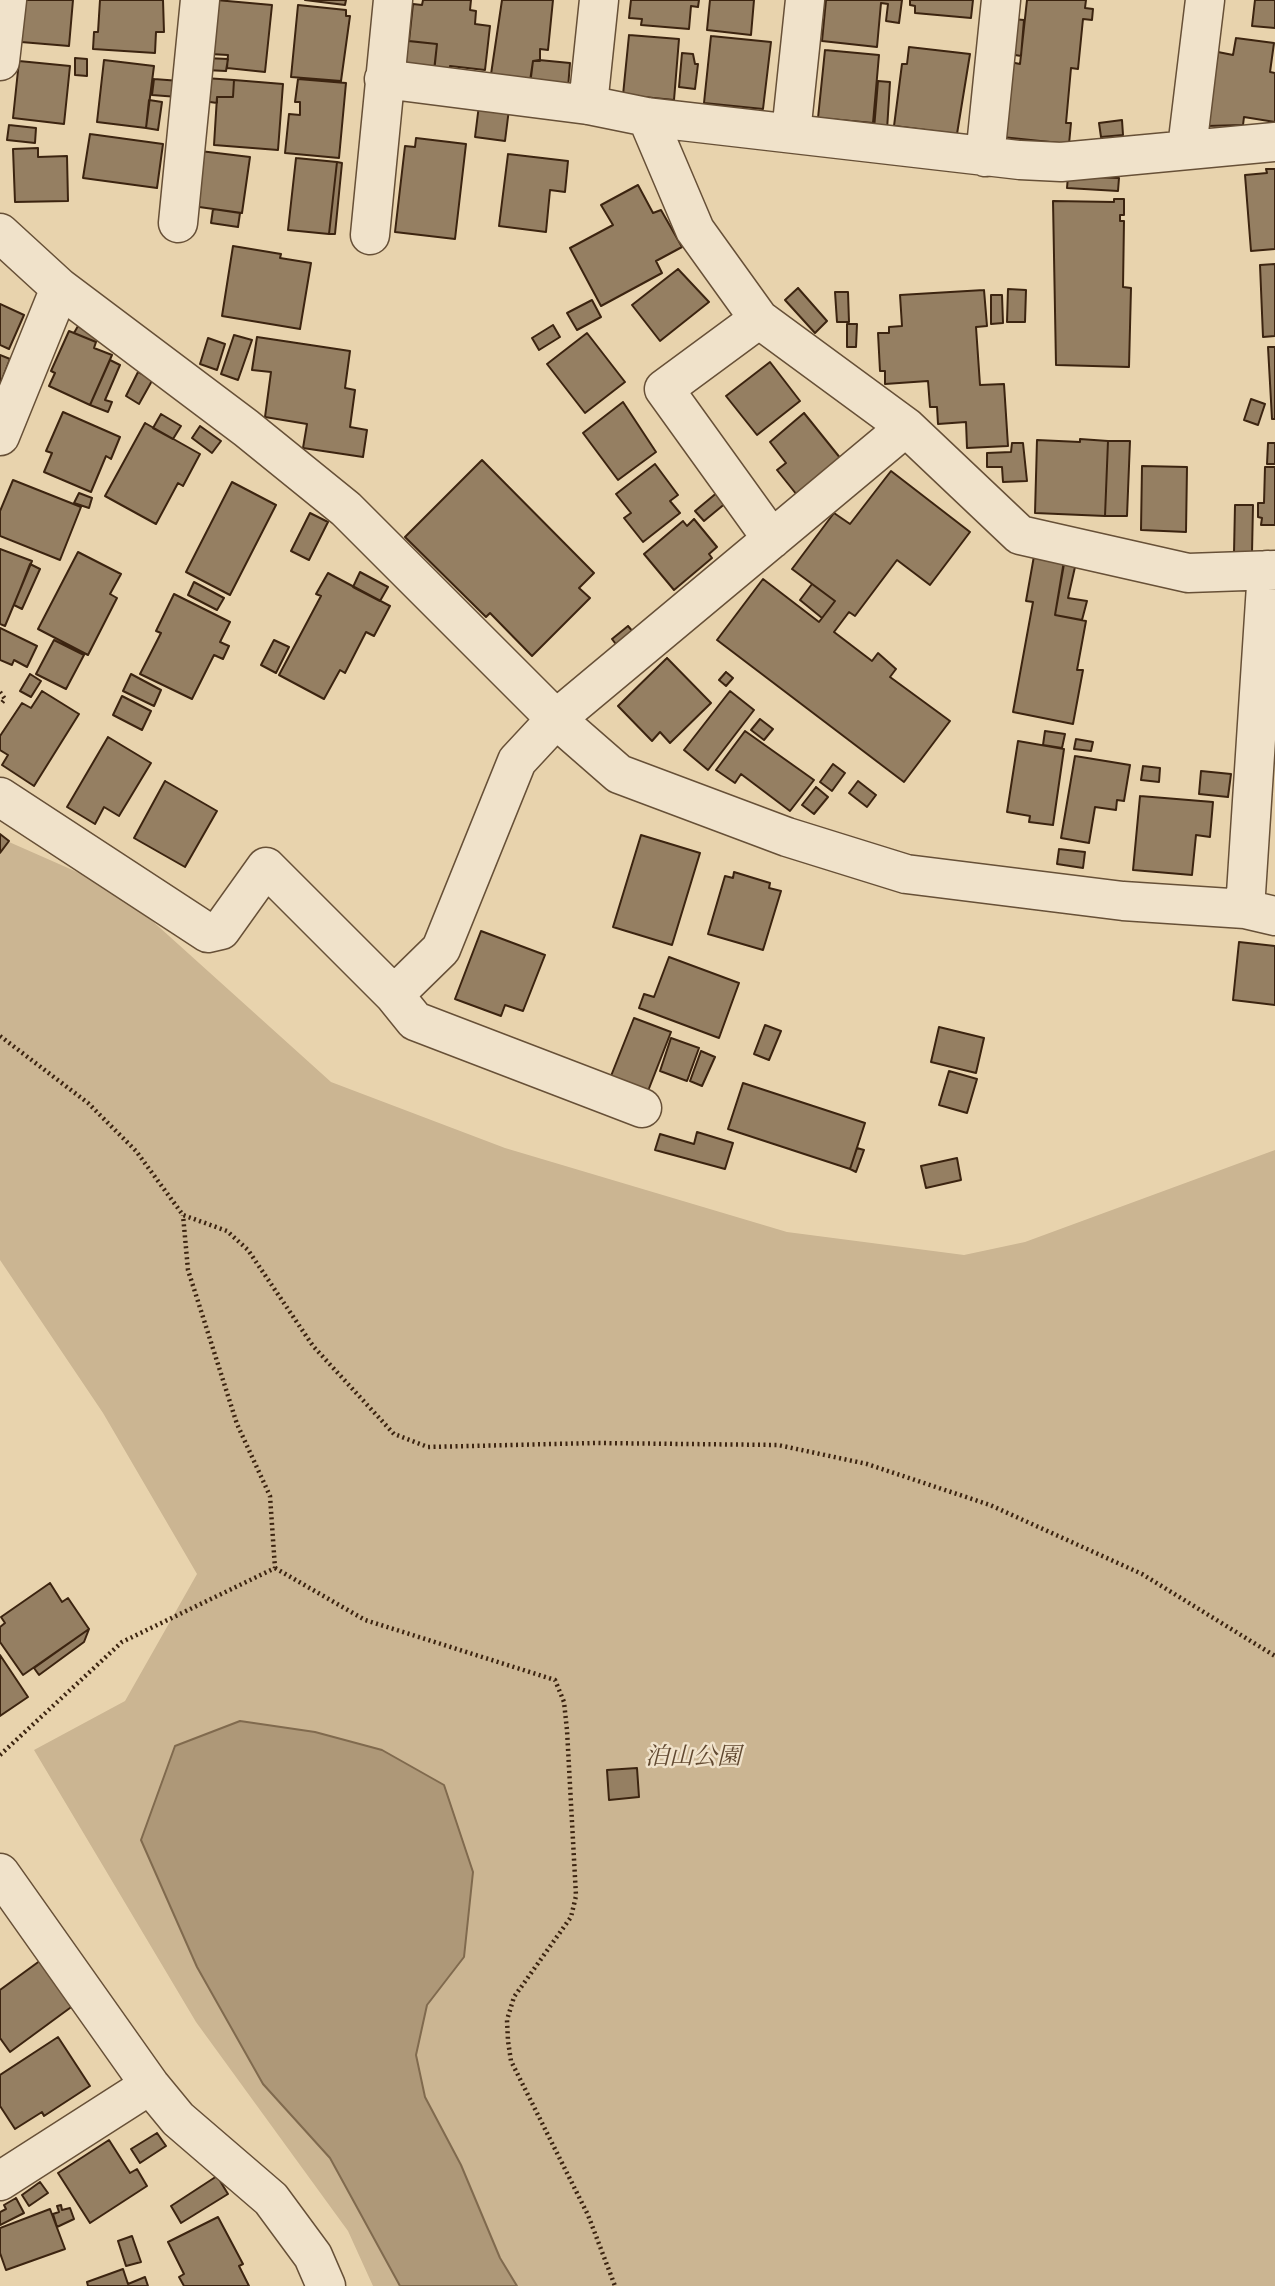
<!DOCTYPE html>
<meta charset="utf-8">
<style>
body{margin:0}
canvas{display:block;background:#e8d3ad}
</style>
<canvas width="1275" height="2286"></canvas>
<script>
const ctx = document.querySelector('canvas').getContext('2d');
ctx.lineJoin = 'round';
function fill(path, color) { ctx.fillStyle = color; ctx.fill(path, 'evenodd'); }
const poly = rows => new Path2D(rows.map(r => 'M' + r).join(''));
function trace(path, color, width, dash) { ctx.strokeStyle = color; ctx.lineWidth = width; ctx.lineCap = dash ? 'butt' : 'round'; ctx.setLineDash(dash || []); ctx.stroke(path); }
function write(font, color, halo, rows, align = 'center') {
  ctx.font = font + ' "IM FELL French Canon","Noto Serif JP",serif'; ctx.lineWidth = 5; ctx.setLineDash([]); ctx.textBaseline = 'middle'; ctx.strokeStyle = halo; ctx.fillStyle = color; for (const [text, x, y, turn = 0] of rows) {
    ctx.save(); ctx.translate(x, y); ctx.rotate((+turn || 0) * Math.PI / 180); ctx.textAlign = isNaN(turn) ? turn : align; if (halo) ctx.strokeText(text, 0, 0); ctx.fillText(text, 0, 0); ctx.restore();
  }
}
fill(poly([
 [0,838,118,890,331,1082,505,1148,787,1232,964,1255,1025,1242,1275,1150,1275,2286,373,2286,348,2231,196,2022,34,1750,125,1701,197,1574,103,1413,0,1260]
]), '#cbb592');
const water = poly([
 [240,1721,315,1732,382,1750,444,1785,473,1872,464,1957,427,2005,416,2055,425,2097,461,2165,500,2258,517,2286,400,2286,330,2158,263,2084,197,1967,141,1840,175,1746,240,1721]
]);
fill(water, '#ae9878');
trace(water, '#806a4e', 2);
const building = poly([
 [25,0,73,0,69,46,21,42,25,0],
 [100,0,163,0,164,32,156,32,155,53,93,49,94,32,98,32,100,0],
 [216,0,272,5,265,72,227,68,228,55,210,54,216,0],
 [305,0,346,0,345,5,305,0],
 [423,0,471,0,470,10,476,11,475,24,490,26,485,70,450,66,450,74,434,73,437,44,409,41,413,4,422,5,423,0],
 [502,0,553,0,548,50,540,49,540,61,533,61,530,81,490,81,502,0],
 [631,0,699,0,698,7,691,6,689,29,641,25,642,19,629,18,631,0],
 [710,0,754,0,751,35,707,30,710,0],
 [826,0,902,0,899,23,886,21,888,4,881,3,877,47,822,41,826,0],
 [910,0,973,0,971,18,915,13,915,6,910,5,910,0],
 [1027,0,1086,0,1085,8,1093,9,1092,20,1083,19,1078,69,1071,68,1066,123,1071,123,1069,144,1002,137,1010,62,1020,64,1027,0],
 [1255,0,1275,0,1275,28,1252,26,1255,0],
 [298,5,346,10,346,16,350,16,341,81,291,77,298,5],
 [1013,19,1024,20,1021,56,1009,54,1013,19],
 [629,35,679,39,674,100,623,95,629,35],
 [711,36,771,42,763,109,704,103,711,36],
 [1236,38,1274,43,1270,72,1275,73,1275,122,1244,117,1243,125,1207,126,1218,52,1233,55,1236,38],
 [408,41,437,44,434,70,405,67,408,41],
 [909,47,970,54,957,134,894,126,902,64,907,64,909,47],
 [825,50,879,55,873,123,818,118,825,50],
 [682,53,693,54,695,64,698,64,695,89,679,87,682,53],
 [75,58,87,59,87,76,75,75,75,58],
 [206,58,228,59,226,71,205,70,206,58],
 [104,60,154,66,146,128,97,122,104,60],
 [539,60,570,63,568,88,530,85,533,61,539,60],
 [19,61,70,66,64,124,13,118,19,61],
 [205,78,234,80,233,97,217,97,217,103,203,101,205,78],
 [154,79,180,81,178,97,152,95,154,79],
 [298,79,346,83,339,158,285,153,289,114,300,115,300,102,295,102,298,79],
 [234,80,283,84,278,150,214,145,217,97,233,97,234,80],
 [878,81,890,82,887,130,874,129,878,81],
 [149,100,162,102,158,130,146,128,149,100],
 [479,105,509,109,505,141,475,137,479,105],
 [1122,120,1123,135,1101,137,1099,123,1122,120],
 [9,125,36,128,35,143,7,140,9,125],
 [90,134,163,144,157,188,83,178,90,134],
 [416,138,466,144,455,239,395,232,405,146,415,147,416,138],
 [38,148,38,157,67,156,68,201,15,202,13,149,38,148],
 [200,151,250,157,242,213,192,206,200,151],
 [508,154,568,161,565,192,550,190,546,232,499,226,508,154],
 [296,158,337,162,329,234,288,230,296,158],
 [337,162,342,163,335,234,329,234,337,162],
 [1266,169,1275,169,1275,249,1251,251,1245,175,1267,173,1266,169],
 [1068,176,1119,178,1118,191,1067,188,1068,176],
 [638,185,653,213,661,210,682,247,656,261,662,273,601,306,570,248,613,225,601,205,638,185],
 [1114,199,1124,199,1124,215,1120,215,1120,221,1124,221,1123,287,1131,288,1129,367,1056,365,1053,201,1114,202,1114,199],
 [213,209,240,213,238,227,211,223,213,209],
 [233,246,281,254,280,258,311,263,300,329,222,316,233,246],
 [1275,264,1275,336,1263,337,1260,265,1275,264],
 [678,269,709,302,660,341,632,305,678,269],
 [798,288,827,321,815,333,785,300,798,288],
 [1008,289,1026,290,1025,322,1007,322,1008,289],
 [984,290,987,326,976,327,980,385,1004,384,1008,446,967,448,966,422,938,424,937,407,930,407,928,381,885,384,885,371,880,371,878,333,889,333,889,327,902,326,900,295,984,290],
 [835,292,848,292,849,322,837,322,835,292],
 [991,295,1002,295,1003,323,991,324,991,295],
 [592,300,601,317,577,330,567,313,592,300],
 [0,304,24,315,9,349,0,345,0,304],
 [847,324,857,324,856,347,847,347,847,324],
 [553,325,560,337,539,350,532,338,553,325],
 [78,326,98,339,96,342,74,333,78,326],
 [69,331,96,342,94,348,112,355,90,405,49,386,55,373,51,371,69,331],
 [587,333,625,382,585,413,547,364,587,333],
 [234,335,252,340,238,380,221,374,234,335],
 [257,337,350,351,345,388,355,390,350,427,367,430,363,457,303,448,307,424,265,417,271,372,252,370,257,337],
 [208,338,225,344,217,370,200,364,208,338],
 [1268,347,1275,347,1275,419,1272,419,1268,347],
 [0,355,10,359,0,385,0,355],
 [110,360,120,365,105,400,112,402,108,412,90,405,110,360],
 [770,362,800,401,757,435,726,396,770,362],
 [138,372,153,379,139,404,126,396,138,372],
 [1251,399,1265,404,1258,425,1244,420,1251,399],
 [623,402,656,452,618,480,583,433,623,402],
 [63,412,120,437,111,459,106,456,91,492,44,472,52,453,46,451,63,412],
 [804,413,841,459,797,495,777,470,786,463,770,442,804,413],
 [161,414,181,426,173,439,153,428,161,414],
 [145,423,200,454,183,486,178,483,156,524,105,496,145,423],
 [200,426,221,441,212,453,192,438,200,426],
 [1080,439,1108,441,1105,516,1035,513,1037,440,1080,442,1080,439],
 [1108,441,1130,441,1127,516,1105,516,1108,441],
 [1012,443,1023,443,1027,481,1003,482,1002,467,987,467,987,453,1011,452,1012,443],
 [1268,443,1275,443,1275,464,1267,464,1268,443],
 [482,460,594,573,579,588,590,598,532,656,490,613,486,617,405,537,482,460],
 [655,464,678,495,670,501,680,513,643,542,624,518,631,513,616,494,655,464],
 [1142,466,1187,467,1186,532,1141,530,1142,466],
 [1265,467,1275,467,1275,525,1261,525,1262,518,1258,517,1258,503,1264,503,1265,467],
 [891,471,970,532,930,585,897,560,855,616,849,612,834,632,872,661,878,653,896,669,890,677,950,721,904,782,717,640,763,579,819,622,835,601,792,569,834,513,850,524,891,471],
 [13,480,81,507,60,560,0,536,0,511,13,480],
 [232,482,276,505,230,595,186,572,232,482],
 [719,491,727,502,704,521,695,511,719,491],
 [79,493,92,498,89,508,74,503,79,493],
 [1235,505,1253,505,1252,553,1234,553,1235,505],
 [310,513,328,522,309,560,291,551,310,513],
 [694,519,717,547,709,554,712,558,674,590,644,554,683,521,687,526,694,519],
 [0,549,32,561,5,626,0,624,0,549],
 [78,552,121,574,110,594,117,598,88,655,38,629,78,552],
 [1034,556,1064,561,1055,615,1086,621,1077,670,1083,670,1073,724,1013,712,1033,602,1026,601,1034,556],
 [30,564,40,569,22,609,14,605,30,564],
 [1064,564,1075,567,1068,598,1087,601,1082,620,1055,615,1064,564],
 [360,572,388,587,380,601,353,587,360,572],
 [328,573,390,606,374,636,366,632,345,673,340,670,324,699,279,675,321,596,316,594,328,573],
 [194,582,224,598,217,610,188,595,194,582],
 [812,584,835,601,822,618,800,600,812,584],
 [174,594,230,622,220,642,229,646,223,659,214,655,192,699,140,674,161,633,156,631,174,594],
 [628,626,634,633,618,647,612,639,628,626],
 [0,628,37,646,27,667,14,660,12,665,0,660,0,628],
 [54,640,84,655,66,689,36,674,54,640],
 [274,640,289,647,276,673,261,665,274,640],
 [667,658,711,703,670,743,660,732,652,741,618,706,667,658],
 [726,672,733,678,726,686,719,680,726,672],
 [30,674,41,681,31,697,20,691,30,674],
 [131,674,161,690,154,706,123,691,131,674],
 [42,691,79,714,34,786,2,765,8,755,0,750,0,736,22,703,31,708,42,691],
 [730,691,754,710,708,770,684,750,730,691],
 [122,696,151,711,142,730,113,715,122,696],
 [760,719,773,729,764,740,751,730,760,719],
 [745,731,814,780,790,811,741,774,735,783,716,770,745,731],
 [1045,731,1065,734,1062,748,1043,745,1045,731],
 [108,737,151,763,119,816,104,807,95,824,67,807,108,737],
 [1076,739,1093,742,1091,751,1074,749,1076,739],
 [1018,741,1064,749,1053,825,1029,822,1030,816,1007,812,1018,741],
 [1075,756,1130,765,1124,801,1117,800,1116,810,1095,807,1089,843,1061,838,1075,756],
 [833,764,845,773,832,791,820,782,833,764],
 [1143,766,1160,768,1159,782,1141,780,1143,766],
 [1201,771,1231,774,1228,797,1199,794,1201,771],
 [165,781,217,811,185,867,134,838,165,781],
 [858,781,876,795,867,807,849,793,858,781],
 [816,787,828,797,814,814,802,805,816,787],
 [1140,796,1213,802,1210,837,1196,835,1192,875,1133,870,1140,796],
 [0,834,9,841,0,853,0,834],
 [641,835,700,853,672,945,613,927,641,835],
 [1059,849,1085,852,1083,868,1057,864,1059,849],
 [734,872,770,883,769,888,781,891,763,950,708,934,725,876,733,878,734,872],
 [481,931,545,955,523,1011,505,1005,501,1016,455,999,481,931],
 [1239,942,1275,946,1275,1005,1233,1000,1239,942],
 [669,957,739,983,719,1038,639,1008,644,994,654,997,669,957],
 [634,1018,671,1032,648,1091,611,1076,634,1018],
 [765,1025,781,1031,769,1060,754,1054,765,1025],
 [939,1027,984,1038,976,1073,931,1062,939,1027],
 [671,1038,699,1048,687,1081,660,1071,671,1038],
 [701,1051,715,1057,702,1086,690,1081,701,1051],
 [949,1071,977,1079,967,1113,939,1105,949,1071],
 [743,1083,865,1123,850,1169,728,1129,743,1083],
 [697,1132,733,1143,725,1169,655,1150,660,1134,694,1144,697,1132],
 [857,1148,864,1150,856,1172,850,1169,857,1148],
 [957,1158,961,1180,926,1188,921,1166,957,1158],
 [50,1583,62,1602,68,1598,89,1629,23,1675,0,1642,0,1627,5,1623,1,1617,50,1583],
 [89,1629,84,1642,39,1675,34,1668,89,1629],
 [0,1655,28,1697,0,1716,0,1655],
 [637,1768,639,1797,609,1800,607,1770,637,1768],
 [41,1960,74,2005,10,2052,0,2038,0,1990,41,1960],
 [58,2037,90,2086,44,2116,42,2112,15,2129,0,2106,0,2075,58,2037],
 [157,2133,166,2146,140,2163,131,2149,157,2133],
 [109,2140,130,2173,137,2169,147,2186,90,2223,58,2173,109,2140],
 [217,2176,228,2194,181,2223,171,2206,217,2176],
 [40,2182,48,2193,29,2206,22,2195,40,2182],
 [16,2198,24,2213,0,2225,0,2212,6,2209,4,2205,16,2198],
 [61,2205,62,2210,70,2208,74,2219,57,2227,53,2214,59,2212,57,2206,61,2205],
 [50,2209,65,2249,6,2270,0,2253,0,2228,50,2209],
 [218,2217,243,2264,239,2266,249,2286,184,2286,179,2277,184,2274,168,2242,218,2217],
 [132,2236,141,2262,126,2266,118,2241,132,2236],
 [123,2269,128,2284,145,2277,148,2286,88,2286,87,2282,123,2269]
]);
fill(building, '#957f62');
trace(building, '#3c2410', 2);
const minor = poly([
 [0,61,7,0],
 [384,79,588,105,647,117,1020,160,1061,162,1275,142],
 [588,105,599,0],
 [647,117,695,230,759,319,906,427,1020,535,1188,573,1275,570],
 [791,133,805,0],
 [1187,148,1205,0],
 [985,157,1001,0],
 [178,223,200,0],
 [0,233,60,288,246,428,346,509,556,719,619,774,787,837,906,874,1123,901,1245,909,1275,916],
 [370,235,393,0],
 [759,319,664,389,772,539],
 [0,436,60,288],
 [0,797,208,933,221,930,266,867,394,995,415,1021,642,1108],
 [1245,909,1267,570],
 [394,995,441,949,517,761,556,719,906,427],
 [0,1873,150,2085,178,2119,271,2199,313,2256,326,2286],
 [0,2181,150,2085]
]);
trace(minor, '#675037', 41);
trace(poly([
 [0,692,5,699,0,705],
 [0,1036,88,1103,136,1151,183,1215,227,1231,248,1250,313,1346,394,1434,428,1447,595,1443,778,1445,867,1464,990,1505,1142,1574,1275,1656],
 [275,1568,365,1620,555,1680,564,1702,567,1730,576,1896,571,1917,514,1997,507,2020,508,2041,511,2061,588,2215,615,2286],
 [0,1755,122,1642,275,1568,270,1496,237,1424,188,1270,183,1215]
]), '#3c2410', 4.5, [2, 3.5]);
trace(minor, '#f0e2ca', 38);
write('italic 24px', '#604830', '#f0e2ca', [
 ["泊山公園",693,1758]
]);
</script>
